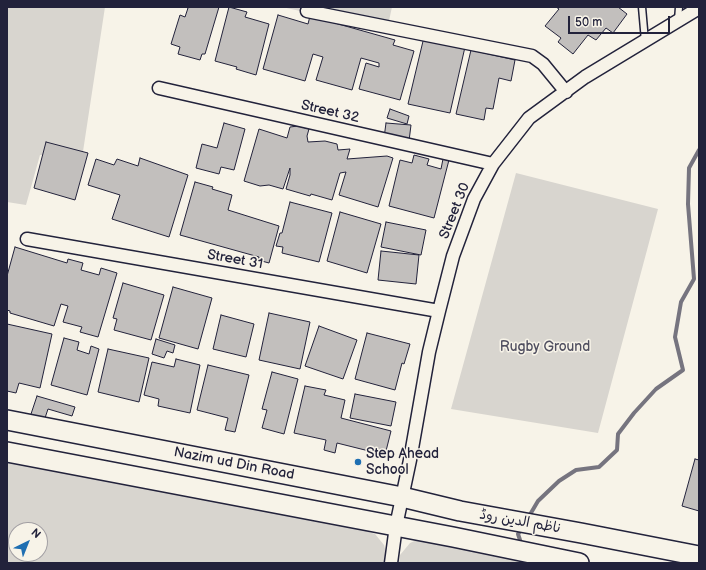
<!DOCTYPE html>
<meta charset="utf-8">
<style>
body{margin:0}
#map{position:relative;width:706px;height:570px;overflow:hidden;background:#f7f3e8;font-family:"Balsamiq Sans",sans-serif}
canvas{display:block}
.frame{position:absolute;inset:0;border:8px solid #22223b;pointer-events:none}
.north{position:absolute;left:8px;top:522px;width:40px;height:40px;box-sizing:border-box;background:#f7f3e8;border:1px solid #a29fa3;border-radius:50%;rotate:43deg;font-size:11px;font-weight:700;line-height:16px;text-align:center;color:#22223b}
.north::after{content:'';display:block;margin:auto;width:14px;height:18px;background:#1f6fb2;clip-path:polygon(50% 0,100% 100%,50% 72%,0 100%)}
.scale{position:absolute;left:568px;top:16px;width:102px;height:18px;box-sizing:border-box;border:2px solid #22223b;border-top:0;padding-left:5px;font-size:12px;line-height:14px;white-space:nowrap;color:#22223b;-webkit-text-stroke:3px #f7f3e8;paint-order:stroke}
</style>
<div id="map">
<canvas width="706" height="570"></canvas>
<div class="frame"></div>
<div class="north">N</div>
<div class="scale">50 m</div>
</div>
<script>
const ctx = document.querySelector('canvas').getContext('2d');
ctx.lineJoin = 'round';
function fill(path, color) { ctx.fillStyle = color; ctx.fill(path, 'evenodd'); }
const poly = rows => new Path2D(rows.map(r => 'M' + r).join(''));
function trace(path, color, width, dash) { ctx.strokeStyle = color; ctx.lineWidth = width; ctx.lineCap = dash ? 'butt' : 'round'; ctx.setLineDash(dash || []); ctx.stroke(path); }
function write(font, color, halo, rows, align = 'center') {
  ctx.font = font + ' "Balsamiq Sans","Playpen Sans Arabic",sans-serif'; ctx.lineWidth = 3; ctx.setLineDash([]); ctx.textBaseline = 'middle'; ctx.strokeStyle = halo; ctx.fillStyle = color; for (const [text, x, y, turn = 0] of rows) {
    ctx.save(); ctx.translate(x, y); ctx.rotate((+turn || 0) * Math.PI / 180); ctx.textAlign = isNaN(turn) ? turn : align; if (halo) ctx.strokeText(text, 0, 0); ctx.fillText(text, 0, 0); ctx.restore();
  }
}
fill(poly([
 [7,7,105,7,82,158,40,155,26,205,7,202],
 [282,7,392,7,387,30],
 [516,173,658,209,598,433,451,409],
 [7,460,342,523,375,534,384,545,387,557,386,563,7,563],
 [16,530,40,530,40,554,16,554],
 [426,536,564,563,399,563,400,555,410,543]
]), '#d8d5cf');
trace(poly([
 [528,518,538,501,559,481,576,470,599,467,617,450,618,434,634,413,656,389,683,370,675,337,681,302,694,279,688,204,689,168,699,150],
 [522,546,518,534,523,527]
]), '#76747f', 4);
const building = poly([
 [185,7,219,7,205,54,202,54,200,60,178,54,180,47,171,44,180,15,185,17,188,8,185,7],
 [229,7,247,12,245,17,269,24,256,75,236,69,237,67,215,61,229,7],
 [556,7,618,7,627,14,613,33,606,28,596,40,588,35,573,54,558,42,561,38,545,26,559,9,556,7],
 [278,15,308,24,310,16,395,40,393,45,414,51,400,100,359,89,366,63,379,67,379,63,361,58,352,90,316,80,323,57,313,54,305,81,263,69,278,15],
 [424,37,465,47,450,113,408,104,424,37],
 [471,50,515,60,511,81,499,78,493,109,486,108,484,120,456,114,471,50],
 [390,109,409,116,407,124,387,118,390,109],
 [224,123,245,129,234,170,221,167,219,174,196,168,202,144,217,148,224,123],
 [386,123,411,125,409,141,384,138,386,123],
 [298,126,309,129,307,136,308,142,325,141,337,144,338,150,350,149,347,159,387,156,393,158,378,207,339,195,346,172,340,173,332,200,311,194,310,196,286,189,290,175,290,168,283,189,269,185,260,186,244,181,259,129,287,138,290,127,298,126],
 [46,142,88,153,75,200,34,188,46,142],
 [444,154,450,156,434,218,389,206,400,160,412,163,414,155,429,159,427,165,441,169,444,154],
 [140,158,188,175,169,237,112,219,120,195,88,185,96,159,114,165,117,159,138,166,140,158],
 [195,182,213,187,212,189,232,195,228,210,279,226,269,263,258,260,259,257,180,235,195,182],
 [290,202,332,213,319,262,282,253,283,247,276,246,280,233,282,233,290,202],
 [340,212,381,224,367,273,327,261,340,212],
 [386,222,426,230,421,255,381,247,386,222],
 [15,247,67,263,68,259,83,263,81,270,99,275,101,268,117,273,98,337,80,332,82,327,63,322,68,306,61,304,54,326,10,313,10,311,7,310,7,276,15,247],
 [381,251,419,255,416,284,378,280,381,251],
 [123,283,164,295,151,340,114,330,117,319,113,318,123,283],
 [173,287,212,298,198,349,159,338,173,287],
 [269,313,310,322,300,369,259,360,269,313],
 [221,315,254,324,246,357,213,349,221,315],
 [7,324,52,334,40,388,19,383,16,393,7,391,7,324],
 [319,326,357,340,343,379,305,366,319,326],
 [367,333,410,344,404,364,402,363,395,390,355,379,367,333],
 [64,338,79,342,77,350,89,354,91,346,99,349,87,395,51,385,64,338],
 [156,339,175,345,173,353,167,351,164,358,152,354,156,339],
 [108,349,149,358,139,402,98,392,108,349],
 [176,359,200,365,190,413,158,406,159,399,144,395,152,362,174,367,176,359],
 [208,365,249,375,235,432,225,430,228,418,197,410,208,365],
 [272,372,298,379,284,434,262,428,267,410,262,409,272,372],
 [305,386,326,390,324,395,345,400,341,418,391,431,385,455,337,443,335,453,324,450,326,440,294,433,305,386],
 [355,394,396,402,391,426,350,418,355,394],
 [37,396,75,407,72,416,48,409,44,421,30,417,37,396],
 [695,459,699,460,699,511,682,506,695,459]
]);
fill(building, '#c2bfbd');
trace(building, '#22223b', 1);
const lane = poly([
 [642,7,645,41],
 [678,21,679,7]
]);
const street = poly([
 [307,11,532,56,543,64,566,92],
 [159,88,493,164],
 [27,239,439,311],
 [391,563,396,526,410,460,429,352,439,311,453,256,474,199,493,164,529,118,585,77,699,8]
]);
const primary = poly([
 [7,420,402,497,460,511,581,533,699,556],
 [7,452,453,537,579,563]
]);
trace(lane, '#22223b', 9);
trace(street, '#22223b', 15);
trace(primary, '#22223b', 22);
trace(lane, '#f7f3e8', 6);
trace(street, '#f7f3e8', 12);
trace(primary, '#f7f3e8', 19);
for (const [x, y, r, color] of [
 [358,462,4,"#1f6fb2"]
]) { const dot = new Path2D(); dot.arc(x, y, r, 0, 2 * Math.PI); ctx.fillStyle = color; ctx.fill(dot); trace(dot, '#f7f3e8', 1.5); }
write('14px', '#22223b', '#f7f3e8', [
 ["Street 32",330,112,13],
 ["Street 30",455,211,-68],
 ["Street 31",235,260,10],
 ["Nazim ud Din Road",234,464,11],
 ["ناظم الدین روڈ",520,522,10]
]);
write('14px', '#504f60', '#f7f3e8', [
 ["Rugby Ground",545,347]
]);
write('14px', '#22223b', '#f7f3e8', [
 ["Step Ahead",366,454],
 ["School",366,470]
], 'left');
</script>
